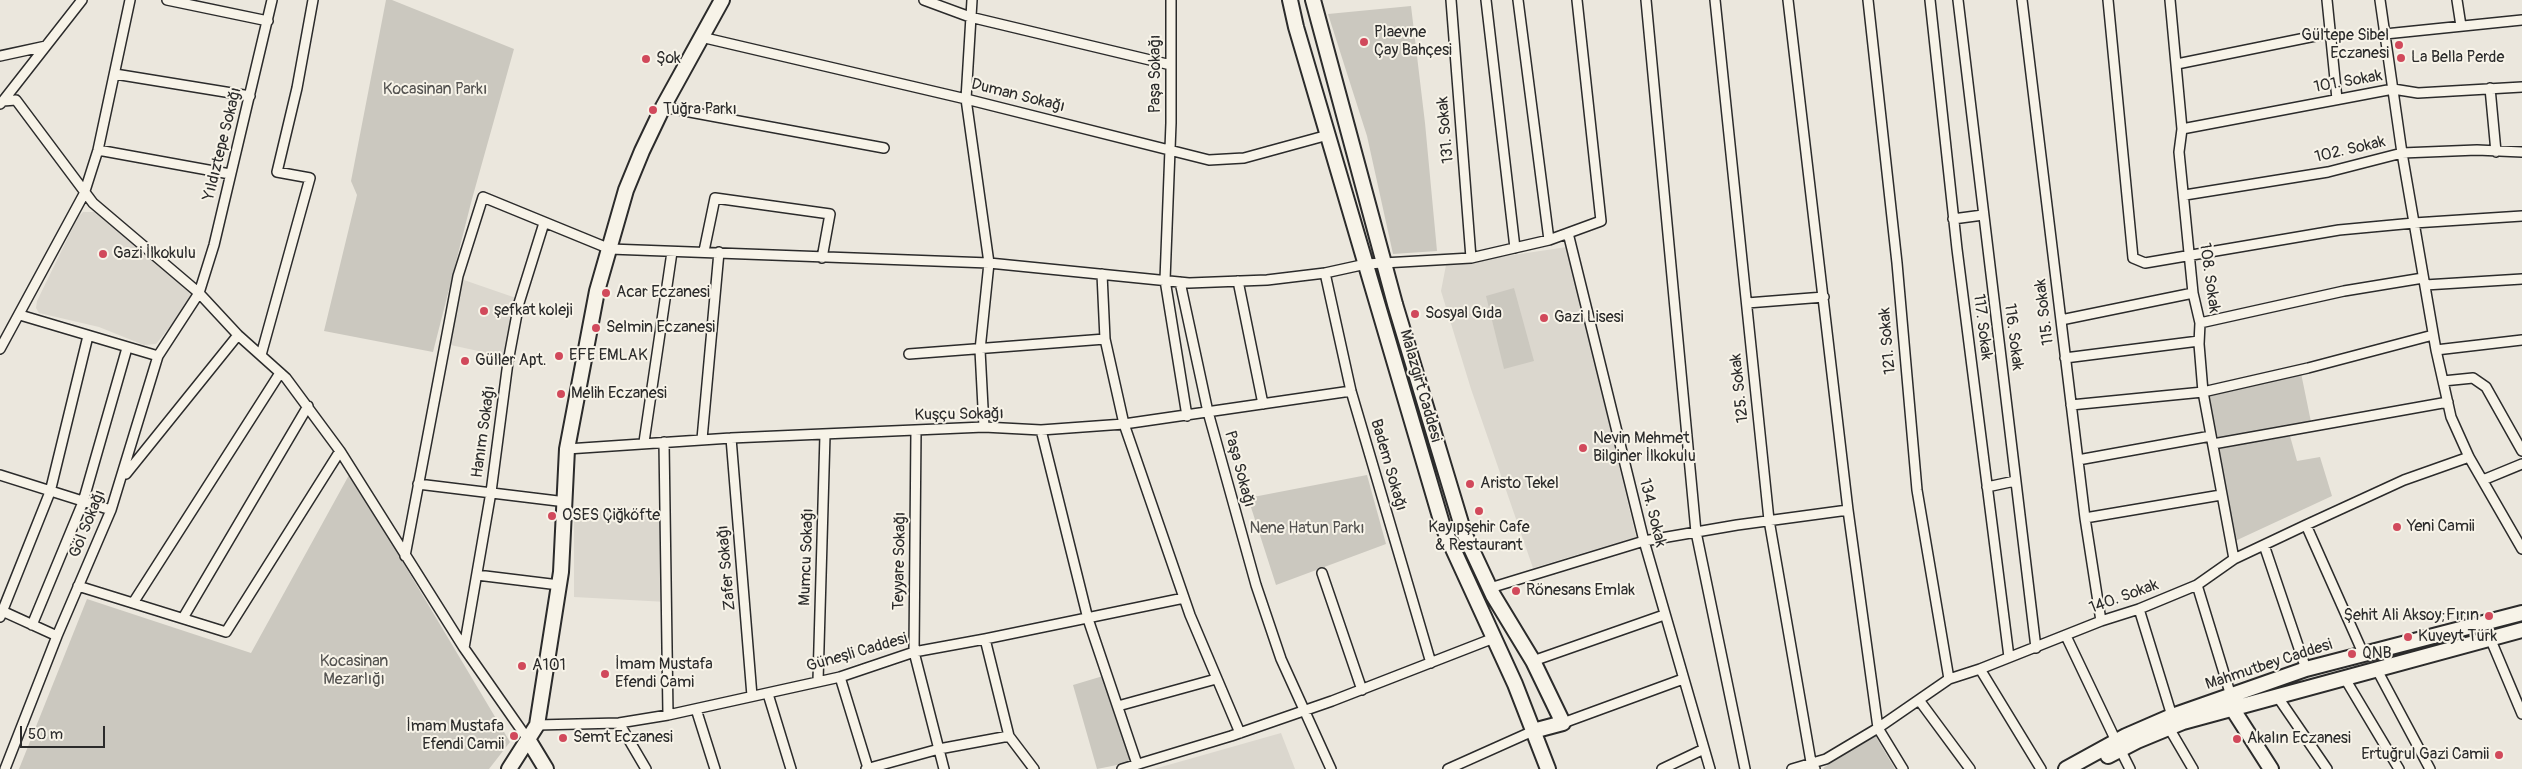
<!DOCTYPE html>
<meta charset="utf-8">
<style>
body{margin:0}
#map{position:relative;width:2522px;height:769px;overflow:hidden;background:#ebe7dd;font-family:Pangolin,sans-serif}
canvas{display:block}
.scale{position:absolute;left:20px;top:726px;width:85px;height:22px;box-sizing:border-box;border:2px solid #2b2b2b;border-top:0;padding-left:6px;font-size:15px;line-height:18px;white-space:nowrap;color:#2b2b2b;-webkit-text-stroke:4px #f7f3e8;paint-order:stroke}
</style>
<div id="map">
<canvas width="2522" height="769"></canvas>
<div class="scale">50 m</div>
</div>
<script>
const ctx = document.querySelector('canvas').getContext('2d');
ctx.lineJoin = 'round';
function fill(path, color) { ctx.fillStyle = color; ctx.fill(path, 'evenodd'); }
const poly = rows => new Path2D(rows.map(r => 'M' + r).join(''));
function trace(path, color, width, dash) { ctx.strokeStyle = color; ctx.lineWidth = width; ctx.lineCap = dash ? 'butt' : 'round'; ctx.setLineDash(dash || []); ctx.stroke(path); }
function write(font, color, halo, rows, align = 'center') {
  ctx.font = font + ' Pangolin,sans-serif'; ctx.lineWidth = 4; ctx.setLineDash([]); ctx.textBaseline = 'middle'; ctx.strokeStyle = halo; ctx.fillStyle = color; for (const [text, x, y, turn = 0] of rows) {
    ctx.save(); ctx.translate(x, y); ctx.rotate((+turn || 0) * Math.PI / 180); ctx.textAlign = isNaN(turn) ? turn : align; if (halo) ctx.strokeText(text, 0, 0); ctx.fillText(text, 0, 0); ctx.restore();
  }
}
fill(poly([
 [83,212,94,212,192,291,194,295,192,300,156,344,144,345,99,327,39,313,36,308,37,301,78,217],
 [1567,247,1636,537,1533,568,1471,389,1441,291,1446,265],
 [461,279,516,298,506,357,446,344],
 [666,509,667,602,574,597,574,511],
 [1281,733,1295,769,1154,769]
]), '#dbd7ce');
fill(poly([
 [386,0,392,0,514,49,472,199,433,352,324,331,357,195,351,181],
 [1411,6,1425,123,1437,251,1393,254,1367,136,1328,14],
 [1514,288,1534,361,1504,369,1486,296],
 [2301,373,2311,422,2218,440,2206,395],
 [2290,436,2297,461,2320,457,2332,496,2235,541,2217,449],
 [354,466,401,559,510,742,489,769,19,769,87,599,251,653],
 [1367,475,1386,544,1276,585,1248,498],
 [1103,676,1131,753,1130,759,1127,763,1097,769,1073,685],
 [1875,735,1895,769,1824,769,1823,768]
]), '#cbc8bf');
const street = poly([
 [167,0,268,21],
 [924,0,970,17,1171,65],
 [972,0,966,99,989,263,980,350,984,427],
 [1171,0,1171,123,1165,280,1187,416],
 [1451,0,1471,258],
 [1486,0,1515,248],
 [1518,0,1549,240],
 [1646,0,1696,532,1745,769],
 [1715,0,1769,520,1811,762,1815,769],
 [1788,0,1848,510,1878,728,1903,769],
 [1868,0,1897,263,1917,490,1949,679],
 [1930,0,1957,249,2009,657],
 [1958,0,2036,648],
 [2022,0,2085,518,2101,621],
 [2108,0,2133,258,2145,263,2339,230,2414,223,2522,216],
 [2170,0,2182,129,2179,152,2193,293,2200,323,2199,344,2203,392,2234,559],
 [2327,0,2337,99],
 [2380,0,2402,153,2436,350,2451,417,2469,457,2522,549],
 [2457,0,2461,26],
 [2385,34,2522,20],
 [701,37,966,99,1209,160,1244,158,1328,135],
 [0,56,46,46],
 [2177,64,2330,33],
 [115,74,250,96],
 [2490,88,2496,152],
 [3,101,82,0],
 [0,104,3,101,16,100,93,203,199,293,238,335,286,378,340,451,464,648,529,741],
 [663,107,884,148],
 [2182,129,2393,89,2418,93,2522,87],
 [98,150,230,174],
 [2185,195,2328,172,2402,153,2477,150,2522,152],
 [1953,219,1983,215],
 [1568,233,1644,541,1710,769],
 [704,251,715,198,830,214,822,258],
 [1325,273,1351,391,1431,663],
 [1102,274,1105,339,1124,424,1190,615,1240,733],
 [1238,281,1263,404],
 [1180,282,1208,412,1256,585,1281,659,1331,769],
 [2425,285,2522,279],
 [1747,303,1824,297],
 [20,315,158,356],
 [2061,320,2193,293],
 [2200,323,2344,291,2423,278],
 [0,349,84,194,98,150,130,0],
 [2436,350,2522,340],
 [909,354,1105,339],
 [261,355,310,178,277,172,297,88,313,0],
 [2065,358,2199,341],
 [2443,381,2473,378,2486,387,2522,451],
 [2071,405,2203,392,2308,368,2433,335],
 [916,430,914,652,944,769],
 [1041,430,1088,619,1137,764],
 [731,438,752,696],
 [702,439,719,252],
 [644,442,672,252],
 [664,442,668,715],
 [2213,444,2448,402],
 [567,449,731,438,984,427,1041,430,1124,424,1351,391],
 [2078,460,2211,436],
 [126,474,238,335],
 [0,475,111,510],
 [2483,480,2522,464],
 [418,484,566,502],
 [1987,487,2015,481],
 [2085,518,2221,495],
 [2306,525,2363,653],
 [2264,545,2306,669],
 [405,556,458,276,483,197,610,249,989,263,1189,283,1267,280,1325,273,1366,264,1471,258,1549,240,1601,221,1577,0],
 [1322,573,1362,690],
 [477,575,559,585],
 [2197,585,2231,696],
 [78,586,226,632,340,451],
 [1490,588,1644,541,1737,525,1848,510],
 [133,603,280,373],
 [2139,609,2172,716],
 [0,610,57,636],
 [0,617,50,492,88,336],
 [183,618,308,406],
 [32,625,83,502,127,348],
 [2066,636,2116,741],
 [2490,638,2522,714],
 [985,639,1009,736,1034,769],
 [464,648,491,492,508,362,519,303,544,223],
 [1533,661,1664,615],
 [2376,668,2430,769],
 [1980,669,2041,769],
 [840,677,868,768],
 [2344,677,2399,769],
 [818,681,825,435],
 [768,694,791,769],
 [2277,696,2327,769],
 [1919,700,1970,769],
 [1118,706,1216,679],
 [696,709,715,769],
 [619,723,646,769],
 [1563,723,1683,679],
 [537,725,619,723,668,715,840,677,914,652,985,639,1184,598],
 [2169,728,2193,769],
 [2120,749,2130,769],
 [5,769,57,636,111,510,158,356,199,293,214,245,272,0],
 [866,769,939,749,1009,736],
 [1122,769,1231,736,1332,701,1494,638],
 [1448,769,1533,731],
 [1662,769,1704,749],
 [1792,769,1826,759,1878,728,1949,679,1980,669,2101,621,2139,609,2197,585,2234,559,2306,525,2404,480,2469,457]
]);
const secondary = poly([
 [1290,0,1296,27,1443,527,1515,684,1548,769],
 [1313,0,1395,304,1464,533,1493,595,1533,661,1563,723,1533,731],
 [2232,708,2271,769],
 [529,741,546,769],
 [2108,756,2137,741,2183,722,2522,630],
 [509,769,537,725,561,572,567,449,597,291,626,190,642,151,663,107,722,0],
 [2066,769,2126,736,2172,716,2306,669,2522,613]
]);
trace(street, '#2b2b2b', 12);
trace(secondary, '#2b2b2b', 18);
trace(street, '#f7f3e8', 9);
trace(secondary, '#f7f3e8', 14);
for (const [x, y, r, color] of [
 [1364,42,5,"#d1495b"],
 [2399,45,5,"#d1495b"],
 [2401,58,5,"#d1495b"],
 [646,59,5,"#d1495b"],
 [653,110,5,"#d1495b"],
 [103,254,5,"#d1495b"],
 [606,293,5,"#d1495b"],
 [484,311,5,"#d1495b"],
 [1415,314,5,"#d1495b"],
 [1544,318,5,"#d1495b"],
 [596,328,5,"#d1495b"],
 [559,356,5,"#d1495b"],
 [465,361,5,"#d1495b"],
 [561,394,5,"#d1495b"],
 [1583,448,5,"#d1495b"],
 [1470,484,5,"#d1495b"],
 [1479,511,5,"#d1495b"],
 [552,516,5,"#d1495b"],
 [2397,527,5,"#d1495b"],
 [1516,591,5,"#d1495b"],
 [2489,616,5,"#d1495b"],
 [2408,637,5,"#d1495b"],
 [2352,654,5,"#d1495b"],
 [522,666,5,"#d1495b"],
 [605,674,5,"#d1495b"],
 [514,736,5,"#d1495b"],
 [563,738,5,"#d1495b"],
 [2237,739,5,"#d1495b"],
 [2499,755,5,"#d1495b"]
]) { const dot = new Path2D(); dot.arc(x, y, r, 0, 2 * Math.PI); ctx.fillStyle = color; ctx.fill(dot); trace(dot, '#f7f3e8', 2); }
write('16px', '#2b2b2b', '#f7f3e8', [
 ["Plaevne",1374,33],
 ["Çay Bahçesi",1374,51],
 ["Gültepe Sibel",2389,36,"right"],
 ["Eczanesi",2389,54,"right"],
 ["La Bella Perde",2411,58],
 ["Şok",656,59],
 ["Tuğra Parkı",663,110],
 ["Gazi İlkokulu",113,254],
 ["Acar Eczanesi",616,293],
 ["şefkat koleji",494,311],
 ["Sosyal Gıda",1425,314],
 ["Gazi Lisesi",1554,318],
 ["Selmin Eczanesi",606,328],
 ["EFE EMLAK",569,356],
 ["Güller Apt.",475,361],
 ["Melih Eczanesi",571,394],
 ["Nevin Mehmet",1593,439],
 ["Bilginer İlkokulu",1593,457],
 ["Aristo Tekel",1480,484],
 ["OSES Çiğköfte",562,516],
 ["Yeni Camii",2407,527],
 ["Kayıpşehir Cafe",1479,528,"center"],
 ["& Restaurant",1479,546,"center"],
 ["Rönesans Emlak",1526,591],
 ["Şehit Ali Aksoy;Fırın",2479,616,"right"],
 ["Kuveyt Türk",2418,637],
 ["QNB",2362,654],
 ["İmam Mustafa",615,665],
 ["Efendi Cami",615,683],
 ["A101",532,666],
 ["İmam Mustafa",504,727,"right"],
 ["Efendi Camii",504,745,"right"],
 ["Semt Eczanesi",573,738],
 ["Akalın Eczanesi",2247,739],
 ["Ertuğrul Gazi Camii",2489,755,"right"]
], 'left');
write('16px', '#2b2b2b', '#f7f3e8', [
 ["Paşa Sokağı",1156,74,-90],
 ["101. Sokak",2348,82,-10],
 ["Duman Sokağı",1018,96,14],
 ["131. Sokak",1446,130,-95],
 ["Yıldıztepe Sokağı",223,144,-76],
 ["102. Sokak",2350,150,-13],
 ["108. Sokak",2209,278,82],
 ["115. Sokak",2045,312,-97],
 ["117. Sokak",1982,327,83],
 ["116. Sokak",2013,337,83],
 ["121. Sokak",1888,341,-95],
 ["Malazgirt Caddesi",1420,386,74],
 ["125. Sokak",1740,388,-96],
 ["Kuşçu Sokağı",959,415,-1],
 ["Hanım Sokağı",484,432,-82],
 ["Badem Sokağı",1388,465,74],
 ["Paşa Sokağı",1239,469,75],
 ["134. Sokak",1652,513,76],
 ["Göl Sokağı",88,524,-68],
 ["Mumcu Sokağı",807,557,-88],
 ["Teyyare Sokağı",900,561,-89],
 ["Zafer Sokağı",727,568,-95],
 ["140. Sokak",2124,597,-20],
 ["Güneşli Caddesi",857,653,-16],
 ["Mahmutbey Caddesi",2269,665,-18]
]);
write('16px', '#535250', '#f7f3e8', [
 ["Kocasinan Parkı",435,90],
 ["Nene Hatun Parkı",1307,529],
 ["Kocasinan",354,662],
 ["Mezarlığı",354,680]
]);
</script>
